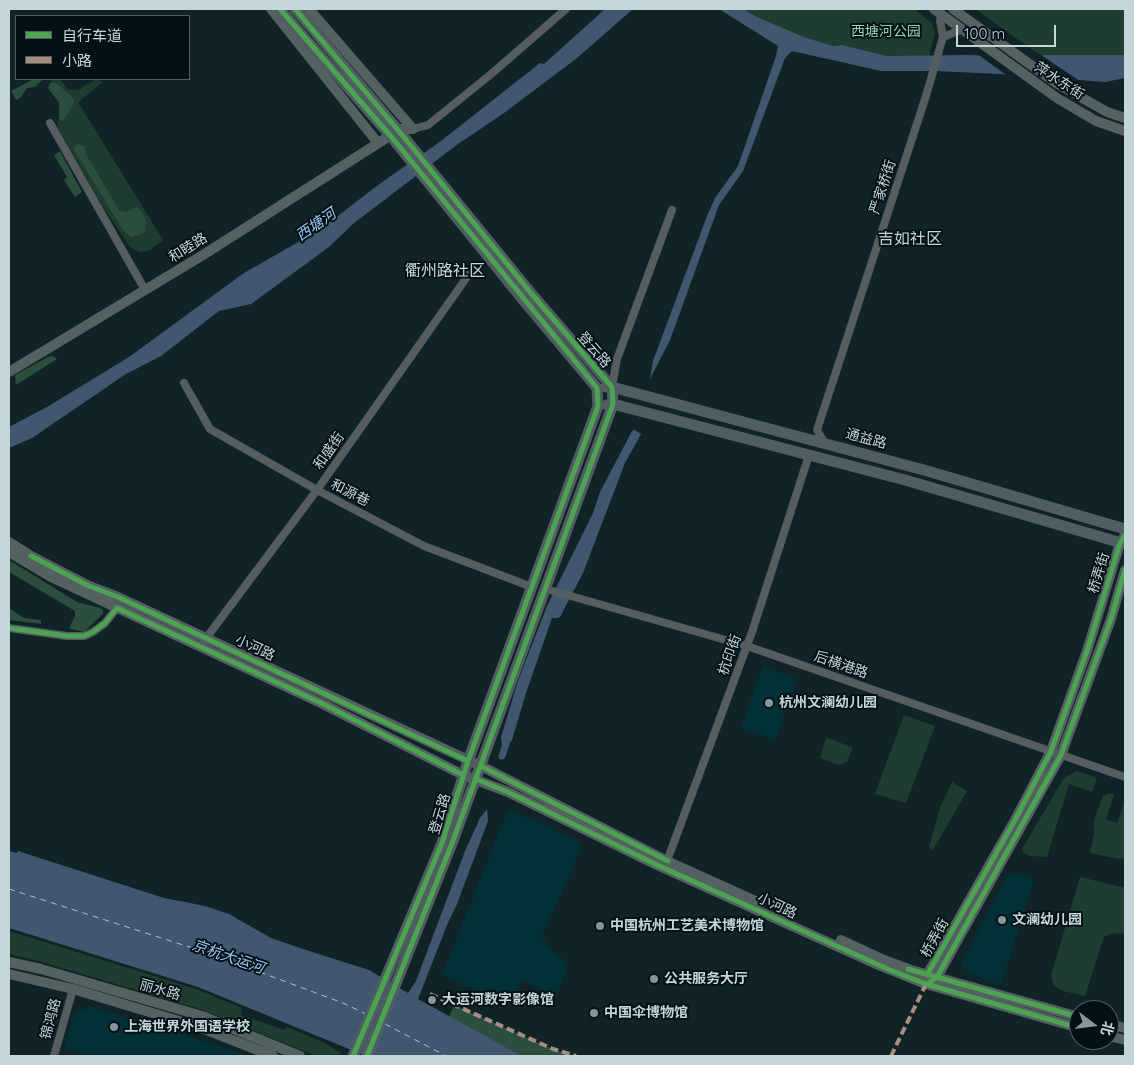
<!DOCTYPE html>
<meta charset="utf-8">
<style>
body{margin:0}
#map{position:relative;width:1134px;height:1065px;overflow:hidden;background:#102427;font-family:Quicksand,"Noto Sans SC",sans-serif}
canvas{display:block}
.frame{position:absolute;inset:0;border:10px solid #c3d6d8;pointer-events:none}
.legend{position:absolute;left:15px;top:15px;width:175px;height:65px;box-sizing:border-box;background:#041114;border:1px solid #506062;margin:0;padding:6px 9px;list-style:none;font-size:15px;color:#c3d6d8}
.legend li{display:flex;align-items:center;gap:10px;height:25px}
.legend b{width:25px;border:1px solid #506062}
.north{position:absolute;left:1069px;top:1000px;width:50px;height:50px;box-sizing:border-box;background:#041114;border:1px solid #506062;border-radius:50%;rotate:105deg;font-size:14px;font-weight:700;line-height:20px;text-align:center;color:#c3d6d8}
.north::after{content:'';display:block;margin:auto;width:18px;height:22px;background:#84989a;clip-path:polygon(50% 0,100% 100%,50% 72%,0 100%)}
.scale{position:absolute;left:956px;top:25px;width:100px;height:22px;box-sizing:border-box;border:2px solid #c3d6d8;border-top:0;padding-left:6px;font-size:15px;line-height:18px;white-space:nowrap;color:#c3d6d8;-webkit-text-stroke:4px #041114;paint-order:stroke}
</style>
<div id="map">
<canvas width="1134" height="1065"></canvas>
<div class="frame"></div>
<ul class="legend">
<li><b style="height:6px;background:#4ca352"></b>自行车道</li>
<li><b style="height:6px;background:#a88b81"></b>小路</li>
</ul>
<div class="north">北</div>
<div class="scale">100 m</div>
</div>
<script>
const ctx = document.querySelector('canvas').getContext('2d');
ctx.lineJoin = 'round';
function fill(path, color) { ctx.fillStyle = color; ctx.fill(path, 'evenodd'); }
const poly = rows => new Path2D(rows.map(r => 'M' + r).join(''));
function trace(path, color, width, dash) { ctx.strokeStyle = color; ctx.lineWidth = width; ctx.lineCap = dash ? 'butt' : 'round'; ctx.setLineDash(dash || []); ctx.stroke(path); }
function write(font, color, halo, rows, align = 'center') {
  ctx.font = font + ' Quicksand,"Noto Sans SC",sans-serif'; ctx.lineWidth = 4; ctx.setLineDash([]); ctx.textBaseline = 'middle'; ctx.strokeStyle = halo; ctx.fillStyle = color; for (const [text, x, y, turn = 0] of rows) {
    ctx.save(); ctx.translate(x, y); ctx.rotate((+turn || 0) * Math.PI / 180); ctx.textAlign = isNaN(turn) ? turn : align; if (halo) ctx.strokeText(text, 0, 0); ctx.fillText(text, 0, 0); ctx.restore();
  }
}
fill(poly([
 [763,666,797,679,775,740,741,728],
 [512,810,579,842,581,849,542,936,554,953,568,962,566,972,556,997,522,980,509,1006,442,975,507,812],
 [1010,872,1034,879,1001,985,970,974,962,966,962,961],
 [89,1006,197,1039,248,1056,92,1056,65,1049,74,1015]
]), '#023036');
fill(poly([
 [743,9,914,9,932,23,935,33,929,56,887,56,842,45,833,46,804,37,757,17],
 [975,9,1125,9,1125,55,1041,56],
 [52,79,60,79,67,89,78,90,96,79,103,82,78,102,163,240,150,250,140,252,130,247,100,202,57,126,60,112,59,103,48,88],
 [904,715,935,726,906,803,875,794],
 [826,737,853,748,847,762,839,765,820,758],
 [1077,771,1097,778,1092,792,1069,784,1047,857,1031,856,1024,853,1022,849,1059,786,1064,778],
 [952,782,967,791,933,850,929,847,940,808],
 [1109,793,1114,795,1106,820,1117,823,1125,801,1125,860,1090,853,1094,833,1094,820,1103,796],
 [1080,877,1125,888,1125,933,1109,934,1104,937,1085,996,1063,991,1054,986,1051,976],
 [9,931,196,989,242,1008,241,1015,285,1030,287,1027,325,1043,341,1053,339,1056,316,1056,203,1010,42,962,9,954]
]), '#1f3c31');
fill(poly([
 [34,79,43,79,35,87,27,88,21,97,16,100,11,91],
 [51,83,56,83,74,99,73,105,63,121,59,118,59,102,48,88],
 [78,144,84,146,86,154,119,210,126,212,137,207,142,212,146,221,145,233,132,237,125,233,74,150,75,146],
 [60,151,82,192,75,197,64,180,67,177,54,155],
 [50,356,53,356,57,359,16,385,15,375],
 [9,560,77,602,100,608,103,610,103,614,84,632,71,629,69,628,75,616,75,611,9,572],
 [9,608,24,618,41,620,41,624,9,620],
 [454,1005,553,1049,576,1056,522,1056,449,1017]
]), '#2c4e3f');
fill(poly([
 [605,9,633,9,577,58,504,113,458,144,354,223,329,247,251,304,219,311,161,356,126,374,32,438,9,448,9,427,47,407,129,357,244,273,321,229,378,185,441,141,540,63,544,64],
 [719,9,743,9,757,17,804,37,833,46,842,45,887,56,971,55,1020,58,1045,55,1125,55,1125,78,1105,82,1001,74,935,71,881,71,792,51,785,58,743,171,719,205,670,340,650,379,653,361,707,216,715,198,738,166,776,56,778,46],
 [635,430,641,434,625,463,583,573,560,617,557,618,552,618,526,693,512,740,503,752,501,737,518,681,547,606,593,513,600,492,632,431],
 [487,809,488,821,457,904,447,925,418,999,522,1056,366,1056,198,987,9,928,9,851,17,853,18,851,164,898,205,906,229,914,271,938,303,949,369,970,408,993,416,981,465,851,480,818]
]), '#41576f');
fill(poly([
 [976,53,1020,55,1038,53,1083,83,1009,77]
]), '#102427');
trace(poly([
 [502,756,506,744]
]), '#41576f', 7);
trace(poly([
 [9,889,211,954,343,1003,366,1014],
 [385,1024,446,1056]
]), '#9bc4f3', 1, [6, 5]);
trace(poly([
 [943,37,963,29],
 [50,123,145,290],
 [413,129,428,125,490,75,566,9],
 [184,383,210,429,317,490,424,546,532,587],
 [612,387,617,359,672,210],
 [825,444,817,430,926,96,943,37,940,21,941,14],
 [546,589,747,646,1125,777],
 [9,628,67,636,84,636,93,632,105,623,117,608],
 [204,641,317,490,474,267],
 [667,861,752,632,809,455],
 [54,1056,73,989]
]), '#555d60', 8);
trace(poly([
 [271,9,378,143],
 [309,9,413,129],
 [934,9,1057,98,1096,121,1125,131],
 [953,9,1056,83,1107,112,1125,118],
 [9,372,203,255,391,135,401,129,413,129],
 [9,542,31,556,89,586,118,597,481,766,667,861,760,903],
 [9,552,51,577,321,703,463,775,508,792,657,865,874,963,926,984,1079,1028],
 [841,940,884,960,911,970,1079,1017],
 [9,962,41,969,202,1016,300,1056],
 [9,974,73,989,199,1027,273,1056],
 [933,980,937,977,1061,755,1111,619,1125,570],
 [926,981,927,975,1015,820,1051,751,1087,651,1120,543,1125,535],
 [1109,1024,1125,1028],
 [1109,1036,1125,1040]
]), '#556062', 10);
trace(poly([
 [280,9,302,35],
 [295,9,311,27],
 [606,387,612,387,924,470,1125,529],
 [607,405,613,404,905,480,1125,544],
 [353,1056,442,843,468,761,598,406,597,388,524,301],
 [367,1056,451,846,613,404,612,387,530,292]
]), '#515e61', 11);
trace(poly([
 [311,27,403,136,530,292],
 [302,35,394,140,524,301]
]), '#515e61', 11);
trace(poly([
 [430,994,553,1049,576,1056],
 [891,1056,926,984]
]), '#a88b81', 4, [8, 4]);
trace(poly([
 [280,9,394,140,597,388,598,406,468,761,442,843,353,1056],
 [295,9,403,136,530,292,612,387,613,404,451,846,367,1056],
 [31,556,89,586,118,597,468,761],
 [9,628,67,636,84,636,93,632,105,623,117,608,321,703,463,775],
 [481,766,668,861],
 [476,779,508,792,657,865,890,970,926,984,1079,1028],
 [908,969,1079,1017],
 [927,975,1015,820,1051,751,1087,651,1120,543,1125,535],
 [930,982,937,977,1061,755,1111,619,1125,570]
]), '#4ca352', 5);
for (const [x, y, r, color] of [
 [769,703,5,"#84989a"],
 [1002,920,5,"#84989a"],
 [600,926,5,"#84989a"],
 [654,979,5,"#84989a"],
 [432,1000,5,"#84989a"],
 [594,1013,5,"#84989a"],
 [114,1027,5,"#84989a"]
]) { const dot = new Path2D(); dot.arc(x, y, r, 0, 2 * Math.PI); ctx.fillStyle = color; ctx.fill(dot); trace(dot, '#041114', 2); }
write('14px', '#92d2b3', '#041114', [
 ["西塘河公园",886,32]
]);
write('14px', '#c3d6d8', '#041114', [
 ["萍水东街",1059,81,33],
 ["严家桥街",883,187,-72],
 ["和睦路",188,248,-32],
 ["登云路",594,350,49],
 ["通益路",866,439,15],
 ["和盛街",329,451,-55],
 ["和源巷",350,493,27],
 ["桥弄街",1099,573,-73],
 ["小河路",255,648,25],
 ["杭印街",730,655,-70],
 ["后横港路",841,665,19],
 ["登云路",440,814,-73],
 ["小河路",777,906,25],
 ["桥弄街",935,938,-61],
 ["丽水路",160,990,16],
 ["锦鸿路",51,1019,-75]
]);
write('bold 14px', '#c3d6d8', '#041114', [
 ["杭州文澜幼儿园",779,703],
 ["文澜幼儿园",1012,920],
 ["中国杭州工艺美术博物馆",610,926],
 ["公共服务大厅",664,979],
 ["大运河数字影像馆",442,1000],
 ["中国伞博物馆",604,1013],
 ["上海世界外国语学校",124,1027]
], 'left');
write('italic 15px', '#9bc4f3', '#041114', [
 ["西塘河",316,225,-35],
 ["京杭大运河",228,957,19]
]);
write('16px', '#c3d6d8', '#041114', [
 ["吉如社区",910,239],
 ["衢州路社区",445,271]
]);
</script>
